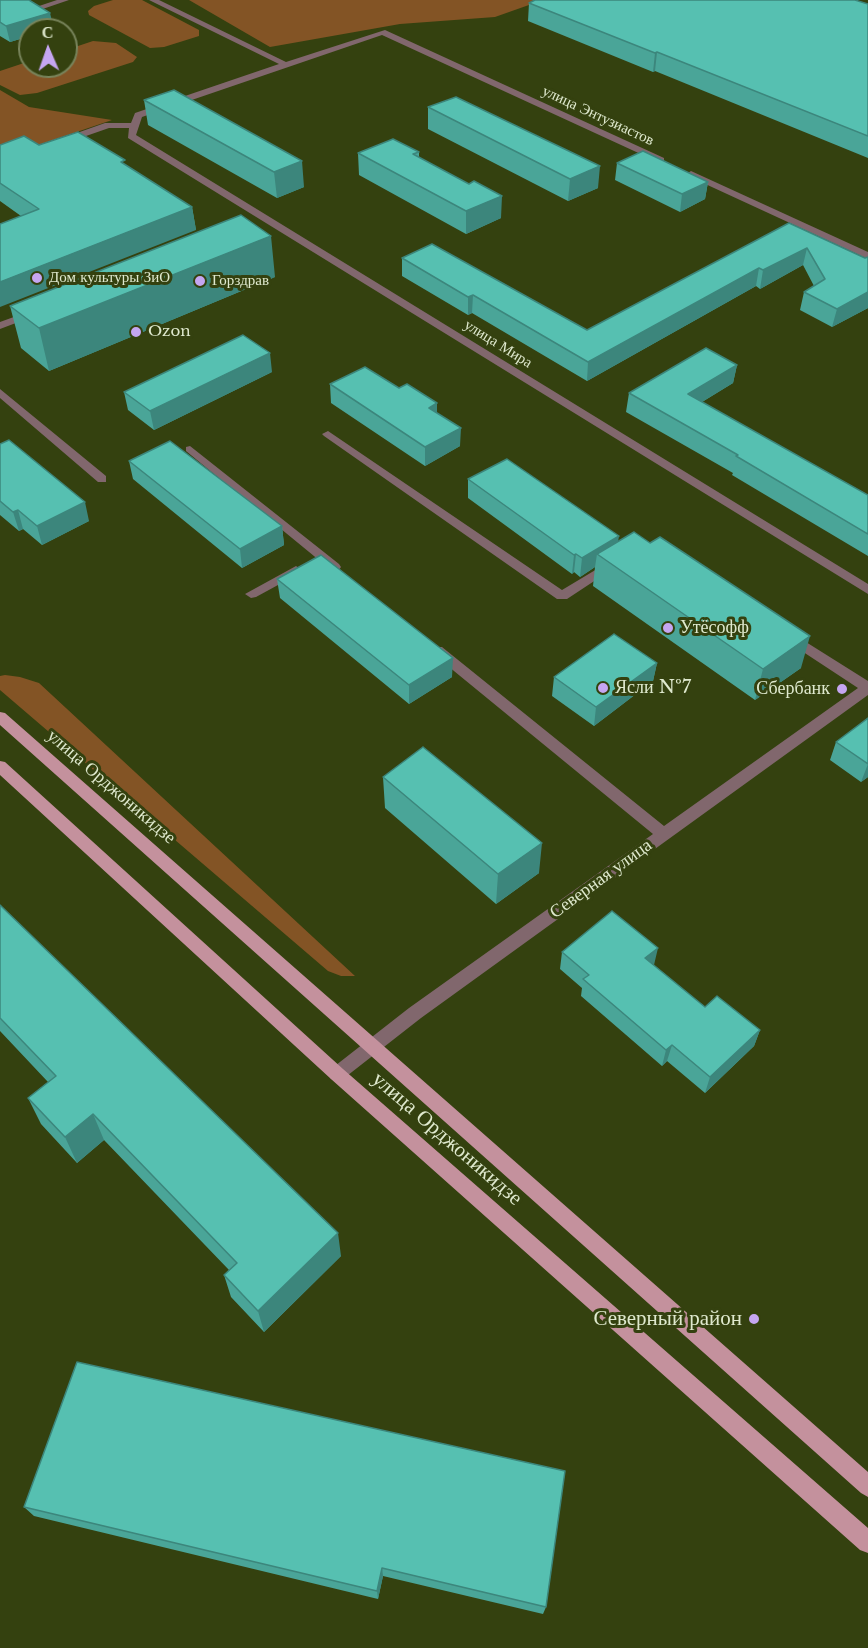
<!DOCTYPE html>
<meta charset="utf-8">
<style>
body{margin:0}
#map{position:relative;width:868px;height:1648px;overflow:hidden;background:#34410f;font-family:"Libre Baskerville",serif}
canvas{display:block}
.north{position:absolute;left:18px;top:18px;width:60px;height:60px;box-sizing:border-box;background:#34410f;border:2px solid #78845b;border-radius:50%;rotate:358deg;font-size:16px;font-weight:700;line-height:24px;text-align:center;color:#dfe9ce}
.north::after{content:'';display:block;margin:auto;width:21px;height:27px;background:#c5a6f1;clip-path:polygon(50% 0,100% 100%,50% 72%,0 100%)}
</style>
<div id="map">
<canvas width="868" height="1648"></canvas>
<div class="north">С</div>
</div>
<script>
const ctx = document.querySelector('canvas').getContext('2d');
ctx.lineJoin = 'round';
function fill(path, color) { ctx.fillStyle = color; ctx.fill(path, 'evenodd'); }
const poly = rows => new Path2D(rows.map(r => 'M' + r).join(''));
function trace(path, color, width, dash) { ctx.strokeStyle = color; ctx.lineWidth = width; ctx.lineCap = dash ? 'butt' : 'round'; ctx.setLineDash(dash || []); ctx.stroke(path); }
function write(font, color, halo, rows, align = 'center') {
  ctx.font = font + ' "Libre Baskerville",serif'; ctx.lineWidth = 6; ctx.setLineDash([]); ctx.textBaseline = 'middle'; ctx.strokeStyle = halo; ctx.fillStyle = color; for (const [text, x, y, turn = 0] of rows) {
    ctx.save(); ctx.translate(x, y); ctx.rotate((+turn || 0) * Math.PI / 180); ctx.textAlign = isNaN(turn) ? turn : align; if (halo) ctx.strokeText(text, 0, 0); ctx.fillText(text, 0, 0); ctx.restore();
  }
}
fill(poly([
 [113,0,142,0,199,30,199,36,164,47,150,48,89,15,88,11,94,6],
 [189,0,543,0,495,17,400,24,270,47],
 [93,41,116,43,137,57,133,62,37,93,20,95,0,85,0,71,30,61,30,66,66,66,66,50],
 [0,90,29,107,112,120,0,158],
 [5,675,20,677,39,683,355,976,341,976,328,971,0,690,0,676]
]), '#835425');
fill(poly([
 [57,0,69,0,28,14,21,12,57,0],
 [149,0,159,0,286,62,385,30,664,158,664,162,658,162,382,35,142,117,136,135,868,584,868,594,128,138,129,128,109,128,66,143,60,143,60,139,105,123,131,123,135,113,279,64,149,0],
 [691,171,868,252,868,259,688,176,686,174,691,171],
 [33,310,37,311,37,315,0,329,0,322,33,310],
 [0,389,106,476,106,482,98,482,0,398,0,389],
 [328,431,562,590,607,563,611,562,617,566,567,599,557,599,324,436,322,434,328,431],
 [190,446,339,564,341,567,339,570,331,570,186,451,186,447,190,446],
 [296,566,302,570,300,573,256,597,251,598,245,594,296,566],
 [790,632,868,681,868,695,421,1018,343,1079,337,1082,331,1079,328,1074,331,1069,409,1008,653,834,432,653,430,650,432,647,442,647,664,826,858,688,785,640,783,637,790,632]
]), '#81676d');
fill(poly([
 [0,712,5,713,868,1472,868,1497,861,1493,0,725,0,712],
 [0,761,5,762,343,1069,868,1528,868,1553,860,1550,331,1079,0,775,0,761]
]), '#c4919d');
fill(poly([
 [0,0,54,29,30,30,30,36,10,42,0,36],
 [529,3,868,4,868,158,655,71,653,72,528,21],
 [144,100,304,187,277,198,148,125],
 [428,107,598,188,568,201,428,129],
 [0,145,39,145,126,165,192,207,196,230,21,216,0,201],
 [419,152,419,157,501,218,466,234,359,175,358,153],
 [617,163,708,182,705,199,680,212,615,180],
 [789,223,865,258,868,257,868,308,832,327,800,310,804,292,814,286,803,265,760,289,756,286,587,381,472,313,468,315,402,276,402,258,587,330],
 [275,277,49,371,21,348,10,306],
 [737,365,733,383,702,402,868,495,868,556,732,475,733,473,626,412,629,393],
 [272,372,154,430,128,410,124,392],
 [330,384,437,413,460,446,425,466,331,403],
 [0,444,89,521,42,545,23,529,19,531,0,515],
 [129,461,282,526,284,545,242,568,133,479],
 [468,479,618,542,801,668,755,700,593,586,595,567,580,577,574,572,572,574,468,498],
 [277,579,452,677,409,704,280,598],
 [657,663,653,681,594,726,552,696,554,677],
 [868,718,868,777,861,782,830,760,836,742],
 [383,777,539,873,496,904,385,808],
 [0,905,341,1256,264,1332,231,1297,224,1275,229,1270,104,1140,77,1163,41,1124,28,1098,48,1082,0,1031],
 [562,952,654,965,705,1007,760,1030,754,1046,705,1093,667,1061,662,1066,581,996,582,988,560,969],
 [77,1362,546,1607,543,1614,383,1576,378,1599,34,1516,24,1507]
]), '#4aa598');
fill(poly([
 [50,13,54,29,51,30,30,30,30,36,10,42,6,26],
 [657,52,655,71,653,72,655,53],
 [302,161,304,187,277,198,274,172],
 [600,166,598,188,568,201,570,179],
 [708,182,705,199,680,212,682,194],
 [502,196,501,218,466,234,466,211],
 [192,207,196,230,0,307,0,282],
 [271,236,275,277,49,371,39,328],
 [807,248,803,265,760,289,763,270],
 [759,268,756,286,587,381,588,362],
 [868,292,868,308,832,327,837,309],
 [473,295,472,313,468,315,468,297],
 [270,353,272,372,154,430,150,411],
 [737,365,733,383,684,413,688,394],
 [437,403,437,422,429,408],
 [461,428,460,446,425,466,425,447],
 [85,502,89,521,42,545,37,526],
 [18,510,23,529,19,531,13,512],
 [282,526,284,545,242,568,240,549],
 [619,536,616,555,597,554,595,567,580,577,582,558],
 [576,554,574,572,572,574,574,555],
 [810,636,801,668,755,700,763,669],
 [453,658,452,677,409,704,409,685],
 [657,663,653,681,594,726,596,707],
 [868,764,868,777,861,782],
 [542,843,539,873,496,904,498,874],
 [658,948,654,965,645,958],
 [760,1030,754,1046,705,1093,710,1077],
 [672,1045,667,1061,662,1066,666,1050],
 [93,1114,104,1140,77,1163,65,1137],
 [338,1233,341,1256,264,1332,258,1311],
 [382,1568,383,1576,378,1599,377,1591]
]), '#3c867c');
const building = poly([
 [0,0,29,0,50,13,6,26,0,22,0,0],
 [535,0,855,0,868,4,868,136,657,52,655,53,529,3,535,0],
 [174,90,302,161,274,172,144,100,174,90],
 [456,97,600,166,570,179,428,107,456,97],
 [78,132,125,160,121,162,192,207,0,282,0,224,39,209,0,183,0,145,24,136,39,145,78,132],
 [393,139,419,152,413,154,469,184,474,181,502,196,466,211,358,153,393,139],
 [643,151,708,182,682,194,617,163,643,151],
 [241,215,271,236,39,328,10,306,241,215],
 [789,223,865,258,868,257,868,292,837,309,804,292,825,279,807,248,763,270,759,268,588,362,473,295,468,297,402,258,432,244,587,330,789,223],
 [243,335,270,353,150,411,124,392,243,335],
 [706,348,737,365,688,394,868,495,868,534,736,456,738,455,629,393,706,348],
 [365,367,399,388,407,384,437,403,429,408,461,428,425,447,330,384,365,367],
 [9,440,85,502,37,526,18,510,13,512,0,501,0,444,9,440],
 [170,441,282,526,240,549,129,461,170,441],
 [507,459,619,536,582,558,576,554,574,555,468,479,507,459],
 [634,532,650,543,660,537,810,636,763,669,597,554,634,532],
 [321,555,453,658,409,685,277,579,321,555],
 [614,634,657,663,596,707,554,677,614,634],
 [868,718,868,764,836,742,868,718],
 [423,747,542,843,498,874,383,777,423,747],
 [0,905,338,1233,258,1311,224,1275,237,1263,93,1114,65,1137,28,1098,56,1076,0,1018,0,905],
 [612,911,658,948,645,958,705,1007,717,996,760,1030,710,1077,672,1045,666,1050,583,979,589,975,562,952,612,911],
 [77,1362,565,1471,546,1607,382,1568,377,1591,24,1507,77,1362]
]);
fill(building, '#56c0b1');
trace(building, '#3c867c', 1.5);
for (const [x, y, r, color] of [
 [37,278,6,"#c5a6f1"],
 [200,281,6,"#c5a6f1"],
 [136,332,6,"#c5a6f1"],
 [668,628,6,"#c5a6f1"],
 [603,688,6,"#c5a6f1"],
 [842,689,6,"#c5a6f1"],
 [754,1319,6,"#c5a6f1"]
]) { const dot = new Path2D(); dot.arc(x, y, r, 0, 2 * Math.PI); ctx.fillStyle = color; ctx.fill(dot); trace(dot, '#34410f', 2); }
write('15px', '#dfe9ce', '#34410f', [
 ["улица Энтузиастов",598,116,25],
 ["улица Мира",498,344,32]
]);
write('15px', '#dfe9ce', '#34410f', [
 ["Дом культуры ЗиО",49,278],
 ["Горздрав",212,281],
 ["Ozon",148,332]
], 'left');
write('18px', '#dfe9ce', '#34410f', [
 ["Утёсофф",680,628],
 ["Ясли №7",615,688],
 ["Сбербанк",830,689,"right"]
], 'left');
write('18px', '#dfe9ce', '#34410f', [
 ["улица Орджоникидзе",111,787,41],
 ["Северная улица",601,879,-36]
]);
write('21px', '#dfe9ce', '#34410f', [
 ["улица Орджоникидзе",447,1139,41]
]);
write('21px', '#dfe9ce', '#34410f', [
 ["Северный район",742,1319]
], 'right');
</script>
